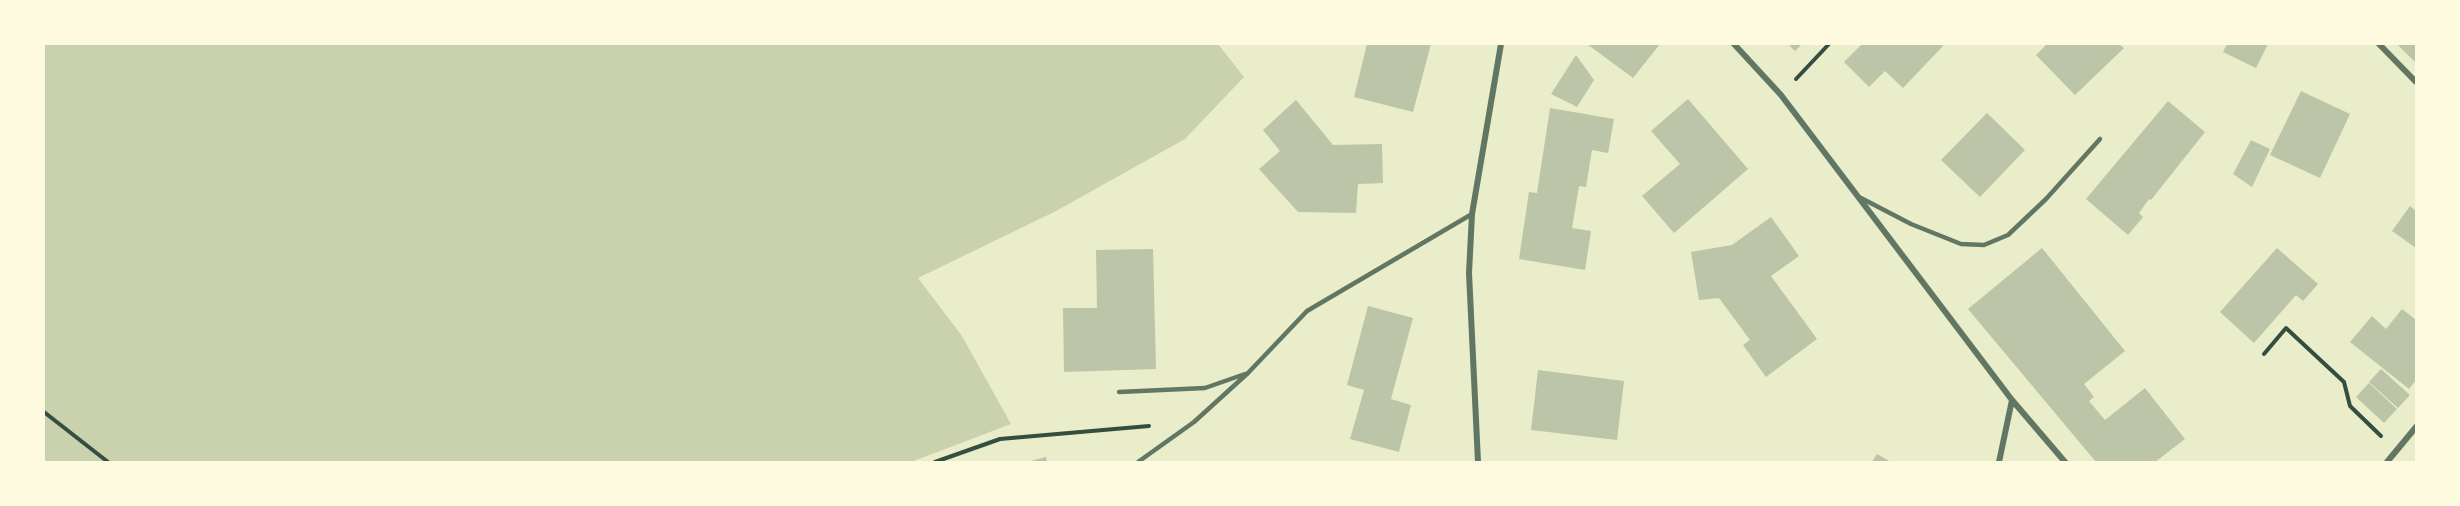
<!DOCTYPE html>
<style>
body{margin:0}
#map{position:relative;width:2460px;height:506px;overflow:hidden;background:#e9edc9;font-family:Poppins,sans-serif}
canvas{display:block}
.frame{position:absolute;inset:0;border:45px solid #fefae0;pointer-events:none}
</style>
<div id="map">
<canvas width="2460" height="506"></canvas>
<div class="frame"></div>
</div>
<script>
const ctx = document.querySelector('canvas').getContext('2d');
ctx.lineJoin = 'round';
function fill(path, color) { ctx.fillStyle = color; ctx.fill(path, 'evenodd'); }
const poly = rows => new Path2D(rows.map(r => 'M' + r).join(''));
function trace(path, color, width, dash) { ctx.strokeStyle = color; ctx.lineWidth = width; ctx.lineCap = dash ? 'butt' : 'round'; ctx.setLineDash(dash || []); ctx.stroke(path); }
fill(poly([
 [44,44,1218,44,1244,77,1185,139,1056,211,918,278,962,336,1011,424,911,462,44,462]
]), '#cad2ad');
fill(poly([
 [1367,44,1431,44,1413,112,1354,97],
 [1587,44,1660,44,1633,78],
 [1788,44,1802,44,1795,51],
 [1862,44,1941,44,1943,46,1903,88,1885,71,1869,87,1844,62],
 [2047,44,2119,44,2124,48,2075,95,2036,55],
 [2227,44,2268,44,2256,68,2223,52],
 [2397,44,2416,44,2416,63],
 [1576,55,1594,80,1577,107,1551,94],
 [2301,91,2350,114,2320,178,2270,155],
 [1688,99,1748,169,1674,233,1642,196,1680,164,1651,131],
 [1296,100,1333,145,1382,144,1383,183,1358,184,1356,213,1298,212,1259,169,1280,151,1263,130],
 [2168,101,2205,132,2151,200,2149,199,2139,213,2143,217,2128,235,2086,199],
 [1550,108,1614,119,1608,153,1592,150,1586,187,1579,186,1572,228,1591,231,1585,270,1519,259,1529,192,1537,193],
 [1987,113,2025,150,1980,197,1941,160],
 [2251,140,2270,149,2252,187,2233,174],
 [2410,206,2416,211,2416,248,2392,231],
 [1771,217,1799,256,1771,276,1817,339,1766,377,1743,345,1750,340,1719,298,1699,300,1691,252,1732,245],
 [2042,248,2125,351,2084,384,2094,397,2089,401,2105,420,2145,388,2185,439,2155,462,2096,462,1968,309],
 [2277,248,2318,284,2303,301,2296,295,2254,343,2220,312],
 [1153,249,1156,369,1064,372,1063,308,1097,308,1096,250],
 [1368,306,1413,318,1391,399,1411,405,1399,452,1350,439,1364,390,1347,385],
 [2402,309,2416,320,2416,380,2409,389,2350,342,2372,316,2386,329],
 [2381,369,2410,395,2398,408,2369,382],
 [1538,370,1624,381,1617,440,1531,430],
 [2369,383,2397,409,2384,423,2356,397],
 [1877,454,1891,462,1872,462],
 [1046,457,1047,462,1027,462]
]), '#bcc5a7');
trace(poly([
 [1796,79,1829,44],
 [2264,354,2286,328,2344,382,2350,406,2381,436],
 [44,412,108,462],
 [935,462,1000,439,1149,426]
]), '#344e41', 4);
trace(poly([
 [1861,198,1911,224,1961,244,1984,245,2008,235,2046,199,2100,139],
 [1119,392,1205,388,1245,374],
 [1138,462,1194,422,1248,373,1307,311,1472,214]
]), '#617663', 4.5);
trace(poly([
 [1734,44,1781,95,2012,400,2065,462],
 [2379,44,2416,82],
 [1478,462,1469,273,1472,214,1501,44],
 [1999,462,2012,400],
 [2387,462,2416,427]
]), '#617663', 6);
</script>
